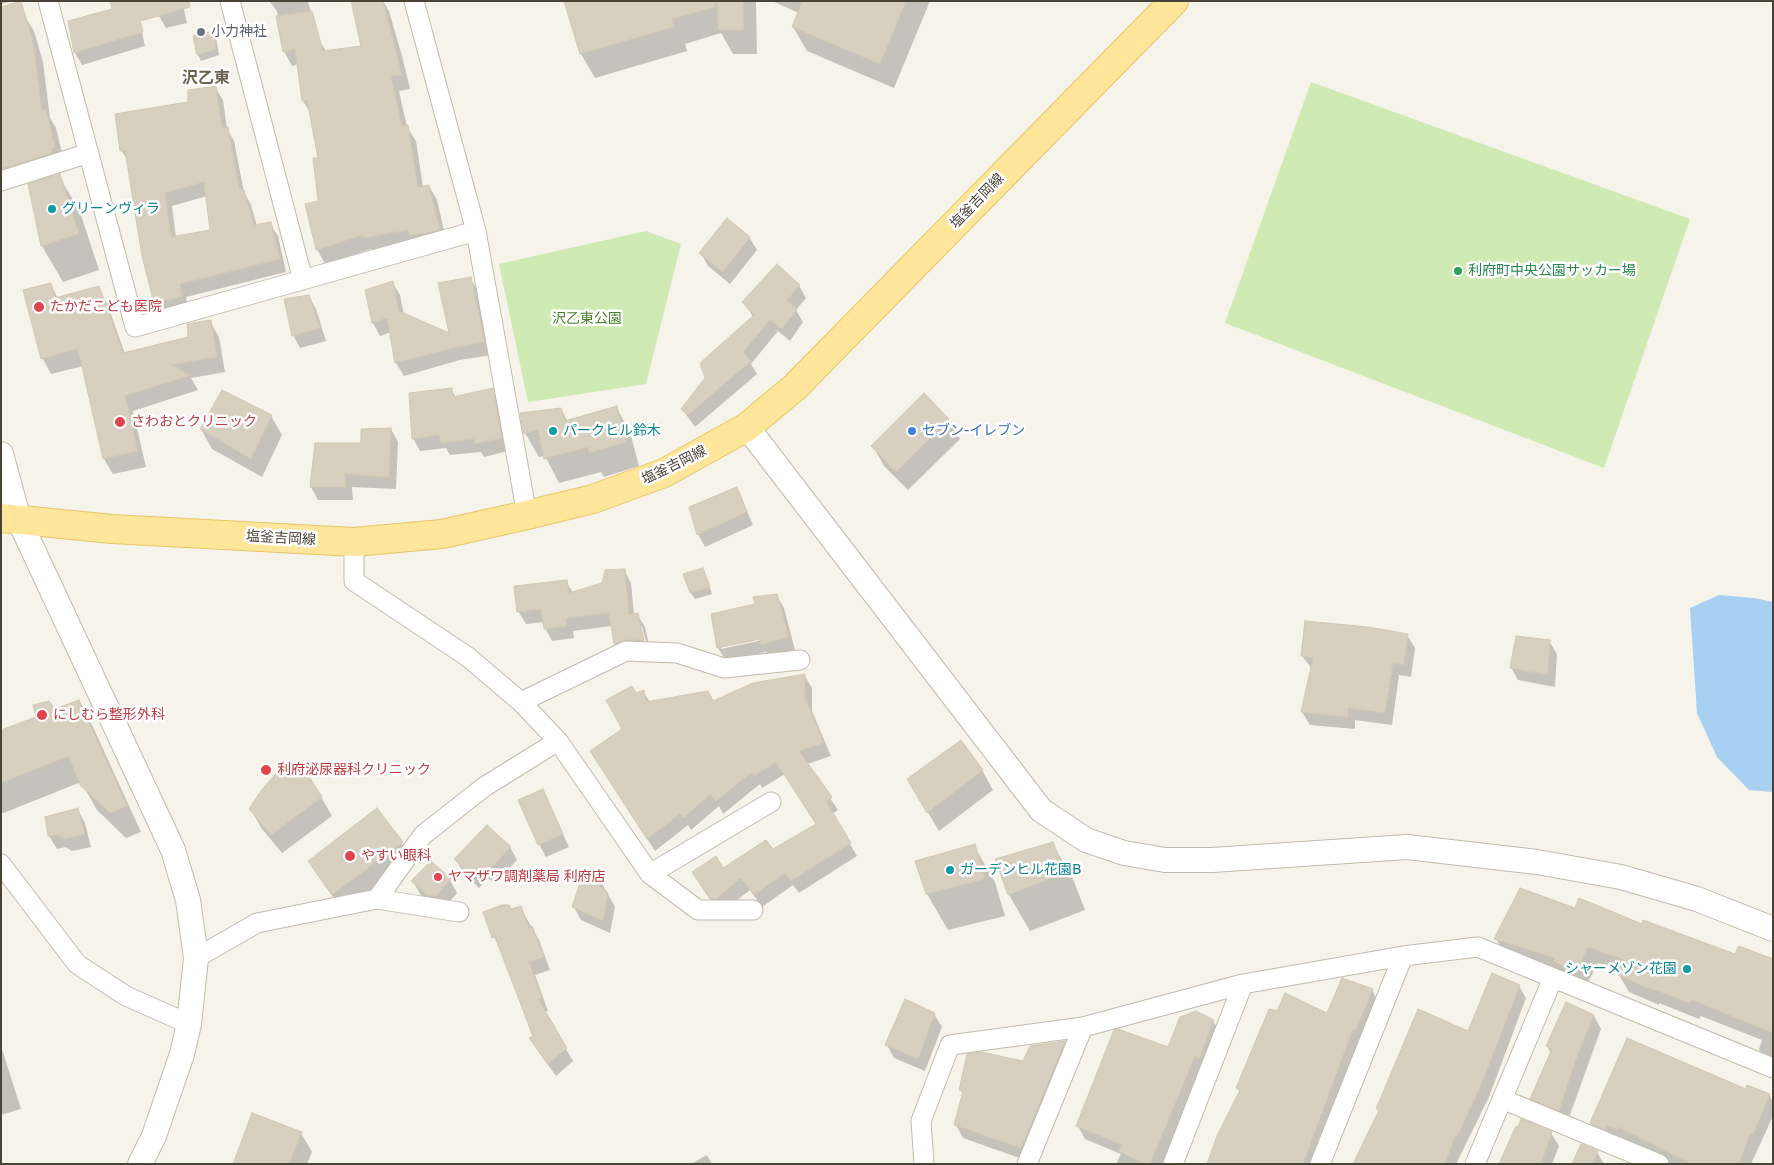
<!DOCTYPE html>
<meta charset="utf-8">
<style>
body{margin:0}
#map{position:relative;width:1774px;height:1165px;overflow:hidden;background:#f5f3ea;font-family:"Golos Text",sans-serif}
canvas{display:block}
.frame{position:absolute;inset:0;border:2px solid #4a4438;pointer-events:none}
</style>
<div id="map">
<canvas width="1774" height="1165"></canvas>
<div class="frame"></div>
</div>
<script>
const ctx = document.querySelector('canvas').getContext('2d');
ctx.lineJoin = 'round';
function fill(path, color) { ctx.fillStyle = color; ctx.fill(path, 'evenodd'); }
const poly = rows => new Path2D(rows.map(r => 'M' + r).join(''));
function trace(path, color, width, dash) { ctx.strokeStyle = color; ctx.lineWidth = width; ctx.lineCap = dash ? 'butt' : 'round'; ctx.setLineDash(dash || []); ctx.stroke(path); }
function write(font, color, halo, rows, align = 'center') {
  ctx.font = font + ' "Golos Text","Noto Sans JP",sans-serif'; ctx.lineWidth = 5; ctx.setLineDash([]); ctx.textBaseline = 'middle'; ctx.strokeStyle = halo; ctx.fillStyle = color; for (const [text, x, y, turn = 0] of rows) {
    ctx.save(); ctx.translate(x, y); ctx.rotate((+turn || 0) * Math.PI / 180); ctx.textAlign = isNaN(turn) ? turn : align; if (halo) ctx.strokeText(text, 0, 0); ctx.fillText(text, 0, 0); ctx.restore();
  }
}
fill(poly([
 [1311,82,1690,219,1604,468,1225,323],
 [646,231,681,244,646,384,528,402,499,264]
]), '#cfeab3');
fill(poly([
 [1719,595,1754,598,1773,602,1773,792,1749,790,1717,757,1697,713,1690,608]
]), '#a7d0f2');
fill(poly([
 [1,1,14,1,1,4],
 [182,1,187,23,166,28,159,16],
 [269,1,308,1,317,37,326,51,363,47,383,1,389,11,402,56,410,89,399,91,407,127,416,141,423,187,429,186,437,200,447,244,373,252,371,249,325,264,317,249,319,159,311,114,303,101,298,64,292,66,284,51,277,11],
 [566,1,756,1,757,54,733,54,721,33,685,44,687,51,595,78,581,54],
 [772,1,930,1,894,88,807,51,793,27,799,13],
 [136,6,145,46,82,65,75,53,70,22],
 [23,13,34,31,43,62,50,118,56,128,65,166,63,171,1,191,1,17],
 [213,33,216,38,219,55,201,61,198,55],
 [215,87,223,100,227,129,234,141,244,192,251,205,257,226,270,224,278,236,286,272,186,297,188,309,162,315,155,302,128,161,121,150],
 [207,196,212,231,176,238,172,206],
 [59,176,80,212,99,270,63,282,42,246,29,185],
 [749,237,757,250,730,284,708,266,701,253],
 [470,278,478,291,491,355,460,360,404,376,396,363,391,332,380,336,373,323,367,290,392,282,400,295,404,315,451,335],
 [50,284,58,298,98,288,107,303,125,354,190,338,210,322,219,337,225,372,191,378,198,390,133,411,146,467,113,474,104,459,83,366,51,374,43,359,25,291],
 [799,286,806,298,796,310,803,322,790,341,778,331,751,364,757,374,695,427,682,409,753,317,744,302],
 [309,296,316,309,326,341,300,348,293,335],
 [451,389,456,397,492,389,499,402,508,451,484,457,481,452,450,455,446,448,420,451,413,438],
 [616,407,630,432,639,466,604,477,601,472,559,483,545,456,539,457,525,433,561,409,568,422],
 [271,416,282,435,262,477,212,449,201,429],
 [948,419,960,439,908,490,884,466,873,446],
 [391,429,398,442,396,489,352,487,353,500,318,500,311,487,362,444],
 [737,488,753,525,705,547,698,534],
 [624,570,631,583,634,615,637,614,645,627,651,653,623,656,615,644,612,626,573,631,574,638,552,641,545,628,544,622,526,624,518,611,566,581,573,593,603,584],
 [640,626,642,626,647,646,645,647],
 [706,576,712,594,695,599,691,593],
 [777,596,784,608,795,650,770,657,766,652,726,661,718,648,713,615,756,605],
 [766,637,767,639,721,649,721,646],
 [1407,635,1415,648,1411,677,1399,675,1392,725,1355,720,1355,729,1310,725,1302,712,1312,669,1302,656],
 [1549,641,1557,654,1555,687,1518,680,1511,667],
 [804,675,812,688,812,711,831,756,807,764,838,810,832,814,857,856,799,893,793,885,762,907,750,890,723,911,719,911,701,885,723,870,773,851,817,825,785,774,762,788,760,784,723,814,719,806,691,830,688,825,655,851,599,764,623,729,636,695,643,692,650,702,713,702],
 [79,701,93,727,141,832,126,838,97,810,81,782,1,814,1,731],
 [982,770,993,790,939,831,920,799],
 [542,790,569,847,546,857,539,844],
 [321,797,332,816,282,853,262,829,251,810],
 [78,810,85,823,91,847,72,851,66,847,57,849,49,836,46,818],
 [402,843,413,862,344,913,309,861],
 [1052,843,1073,879,1085,910,1030,931,1009,895,997,860],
 [974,846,995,882,1005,916,948,930,927,894,916,861],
 [510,847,517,860,495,884,488,878,479,888,463,872,456,860],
 [431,863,450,880,457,893,443,909,435,908,420,894,413,881],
 [600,880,615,907,610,933,581,920,574,907],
 [520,907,539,940,550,970,535,975,548,1011,544,1012,573,1061,556,1076,538,1051,501,950,494,937,511,911],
 [1576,910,1642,926,1736,956,1773,960,1773,1068,1768,1066,1759,1049,1762,1040,1701,1016,1699,1019,1659,1003,1659,1005,1629,992,1619,975,1622,971,1598,963,1585,988,1505,955,1496,939],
 [1519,986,1526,998,1489,1097,1456,1164,1358,1164,1379,1112,1378,1109,1468,1033],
 [1372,990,1379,1003,1315,1164,1208,1164,1240,1093,1237,1088,1278,1012,1328,1015],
 [934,1014,942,1027,925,1071,894,1058,887,1045],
 [1594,1016,1601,1029,1567,1123,1539,1111,1532,1099,1551,1053,1547,1046],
 [1213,1021,1221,1034,1202,1068,1162,1164,1116,1164,1121,1154,1085,1139,1078,1126,1169,1049],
 [1064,1042,1072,1055,1028,1161,963,1138,956,1125,964,1095,960,1090,1024,1063,1031,1047],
 [1,1046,21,1109,1,1115],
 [1746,1090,1769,1095,1773,1102,1773,1116,1751,1164,1666,1164,1661,1157,1626,1139,1624,1142,1598,1136,1591,1123],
 [301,1133,312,1152,307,1164,235,1164],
 [1551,1133,1559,1146,1552,1164,1502,1164],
 [1597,1152,1604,1164,1573,1164],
 [707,1155,712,1164,691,1164]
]), '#0003');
const building = poly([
 [21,1,33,42,42,110,46,109,55,147,52,148,53,153,1,169,1,7,21,1],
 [110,1,189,1,190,7,140,21,143,32,74,53,68,21,112,9,110,1],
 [351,1,383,1,402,75,391,76,402,126,408,125,418,187,429,185,440,230,409,236,408,230,364,238,363,235,316,250,305,204,318,201,313,158,318,158,307,100,302,101,295,49,283,52,276,16,312,11,323,51,361,46,351,1],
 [564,1,715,1,715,7,672,19,674,27,580,54,564,1],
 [717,1,743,1,744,30,718,30,717,1],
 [802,1,906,1,880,64,792,27,802,1],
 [214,31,216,49,197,55,193,36,214,31],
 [216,86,222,128,228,127,239,188,244,190,254,225,271,222,280,259,180,284,182,297,154,303,142,256,125,150,120,151,115,114,188,102,188,90,216,86],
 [204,182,210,230,171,237,165,193,204,182],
 [60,174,79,234,41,246,28,184,60,174],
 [727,218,750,237,723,272,699,253,727,218],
 [777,264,800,285,787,300,797,309,782,329,770,320,743,352,751,361,688,415,681,409,705,378,700,363,754,315,742,302,777,264],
 [471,277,485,342,453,348,395,363,387,318,372,323,365,290,393,281,399,311,449,333,438,283,471,277],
 [51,283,55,298,99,286,123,353,188,337,187,324,211,320,217,357,171,365,191,375,125,396,138,451,103,459,78,349,41,359,23,290,51,283],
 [309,295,320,328,292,336,284,299,309,295],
 [452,388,453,397,493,388,502,438,475,444,474,439,441,443,439,435,412,439,409,393,452,388],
 [222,390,272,415,251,459,200,429,222,390],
 [924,393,949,419,896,472,871,446,924,393],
 [617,406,626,442,589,453,588,447,544,459,538,430,524,434,520,413,561,408,565,421,617,406],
 [391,428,389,477,345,474,346,487,310,487,315,443,361,443,361,429,391,428],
 [737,487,747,512,697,535,689,507,737,487],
 [703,568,710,587,690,593,683,574,703,568],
 [625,569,629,615,638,613,644,640,626,640,614,644,609,613,566,618,567,626,544,629,541,609,517,612,514,586,567,580,569,593,602,583,605,570,625,569],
 [777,594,789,637,761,645,760,639,717,648,711,614,755,604,753,597,777,594],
 [1305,621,1368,627,1408,634,1404,665,1393,663,1385,713,1348,708,1348,717,1301,712,1313,658,1301,656,1305,621],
 [1516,636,1550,640,1548,675,1510,668,1516,636],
 [805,674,805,697,824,743,799,751,832,797,826,801,851,843,791,881,785,873,754,895,741,878,716,899,710,899,692,872,716,856,723,868,766,840,773,849,816,824,776,762,754,776,752,772,715,802,711,794,683,818,680,814,647,839,590,751,622,729,606,700,632,686,636,693,644,690,646,702,708,691,713,701,753,683,805,674],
 [79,700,127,806,110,813,80,785,69,756,1,783,1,730,36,717,33,705,49,701,55,709,79,700],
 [961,740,983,770,927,813,907,779,961,740],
 [300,762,322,797,271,835,249,809,263,788,283,766,300,762],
 [543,789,563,834,538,845,518,800,543,789],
 [78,808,85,834,64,839,58,835,48,836,45,817,78,808],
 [377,808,403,842,332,895,308,861,377,808],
 [487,825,511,847,487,872,480,866,471,876,454,859,487,825],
 [1053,842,1065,873,1008,895,995,859,1053,842],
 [975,844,985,879,926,894,915,861,975,844],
 [431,861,451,879,435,897,427,895,411,881,431,861],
 [584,871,601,879,599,886,608,893,603,921,572,907,584,871],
 [1520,888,1575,908,1579,898,1642,924,1643,920,1735,954,1739,946,1773,959,1773,1033,1692,1000,1690,1003,1650,988,1649,989,1618,975,1625,960,1588,947,1576,973,1553,961,1555,958,1494,939,1520,888],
 [502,905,509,905,511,909,521,906,529,928,532,926,544,957,529,962,542,998,538,999,567,1048,548,1064,529,1038,533,1036,495,937,492,938,483,912,502,905],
 [1492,973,1520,985,1482,1083,1457,1137,1455,1136,1445,1164,1353,1164,1379,1110,1376,1109,1418,1009,1468,1031,1492,973],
 [1342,978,1373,989,1356,1030,1353,1029,1303,1164,1207,1164,1217,1136,1240,1090,1236,1088,1269,1009,1277,1011,1285,993,1327,1013,1342,978],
 [905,999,935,1013,918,1059,885,1045,905,999],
 [1566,1002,1594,1015,1575,1062,1559,1111,1530,1099,1552,1049,1546,1046,1566,1002],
 [1196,1011,1214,1020,1199,1059,1195,1056,1150,1164,1145,1164,1118,1151,1122,1145,1076,1126,1114,1030,1118,1029,1168,1047,1180,1017,1196,1011],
 [1627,1038,1746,1089,1747,1085,1770,1094,1753,1135,1750,1134,1739,1164,1691,1164,1618,1127,1617,1130,1607,1126,1605,1130,1590,1123,1627,1038],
 [1065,1041,1021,1148,954,1125,963,1091,959,1090,967,1054,981,1052,1023,1061,1030,1046,1065,1041],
 [252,1113,302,1132,289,1164,233,1164,252,1113],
 [1521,1119,1552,1132,1541,1164,1499,1164,1516,1126,1518,1127,1521,1119],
 [1581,1144,1598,1151,1593,1164,1572,1164,1581,1144]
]);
fill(building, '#d7cfbf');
trace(building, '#d2c7b2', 1);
const minor = poly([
 [48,1,135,327,476,231],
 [230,1,303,280],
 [414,1,476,231,527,515],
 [1,181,89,153],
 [354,542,354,581,468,657,521,702,558,741,650,874,698,910,753,910],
 [521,702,626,651,677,653,724,668,800,660],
 [1,864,77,964,126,996,189,1024],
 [650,874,771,802],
 [377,899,423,835,484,787,558,741],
 [196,958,257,923,377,899,459,912],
 [1502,1099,1659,1164],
 [924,1164,921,1121,950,1045,1083,1027,1243,984,1403,956,1478,947,1773,1068],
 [1027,1164,1083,1027],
 [1173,1164,1243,984],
 [1320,1164,1403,956],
 [1475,1164,1553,978]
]);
const tertiary = poly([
 [747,427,1041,810,1086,840,1124,853,1165,860,1212,860,1407,847,1537,862,1621,877,1697,899,1773,929],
 [1,454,19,520,173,850,188,900,196,958,189,1024,182,1054,154,1136,140,1164]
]);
const primary = poly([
 [1,518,112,529,354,542,442,534,527,515,593,499,664,473,747,427,795,387,1174,1]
]);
trace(minor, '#c1bbac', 21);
trace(tertiary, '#c1bbac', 26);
trace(primary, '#e7c667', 30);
trace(minor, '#fff', 19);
trace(tertiary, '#fff', 24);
trace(primary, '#ffe69a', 28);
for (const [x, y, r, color] of [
 [201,32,5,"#6b7280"],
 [52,209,5,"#0f9aa8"],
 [1458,271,5,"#2e9e5b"],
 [39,307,6,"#e0444e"],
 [120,422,6,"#e0444e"],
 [553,431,5,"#0f9aa8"],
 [912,431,5,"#3f7fe0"],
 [42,715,6,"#e0444e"],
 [266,770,6,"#e0444e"],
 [350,856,6,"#e0444e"],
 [950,870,5,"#0f9aa8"],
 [438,877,5,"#e0444e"],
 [1687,969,5,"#0f9aa8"]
]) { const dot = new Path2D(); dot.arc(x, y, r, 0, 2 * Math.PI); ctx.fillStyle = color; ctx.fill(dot); trace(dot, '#fff', 2); }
write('14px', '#5b616d', '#fff', [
 ["小力神社",211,32]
], 'left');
write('14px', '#4a4438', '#fff', [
 ["塩釜吉岡線",977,201,-46],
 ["塩釜吉岡線",674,465,-26],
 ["塩釜吉岡線",281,538,3]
]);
write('14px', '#0d838f', '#fff', [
 ["グリーンヴィラ",62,209],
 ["パークヒル鈴木",563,431],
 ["ガーデンヒル花園B",960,870],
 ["シャーメゾン花園",1677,969,"right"]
], 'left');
write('14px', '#27864d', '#fff', [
 ["利府町中央公園サッカー場",1468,271]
], 'left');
write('14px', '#be3a42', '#fff', [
 ["たかだこども医院",50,307],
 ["さわおとクリニック",131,422],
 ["にしむら整形外科",53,715],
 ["利府泌尿器科クリニック",277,770],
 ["やすい眼科",361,856],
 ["ヤマザワ調剤薬局 利府店",448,877]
], 'left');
write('14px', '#467e29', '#fff', [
 ["沢乙東公園",587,319]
]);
write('14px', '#366cbe', '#fff', [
 ["セブン-イレブン",922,431]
], 'left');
write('bold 16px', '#6d624f', '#fff', [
 ["沢乙東",206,78]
]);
</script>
